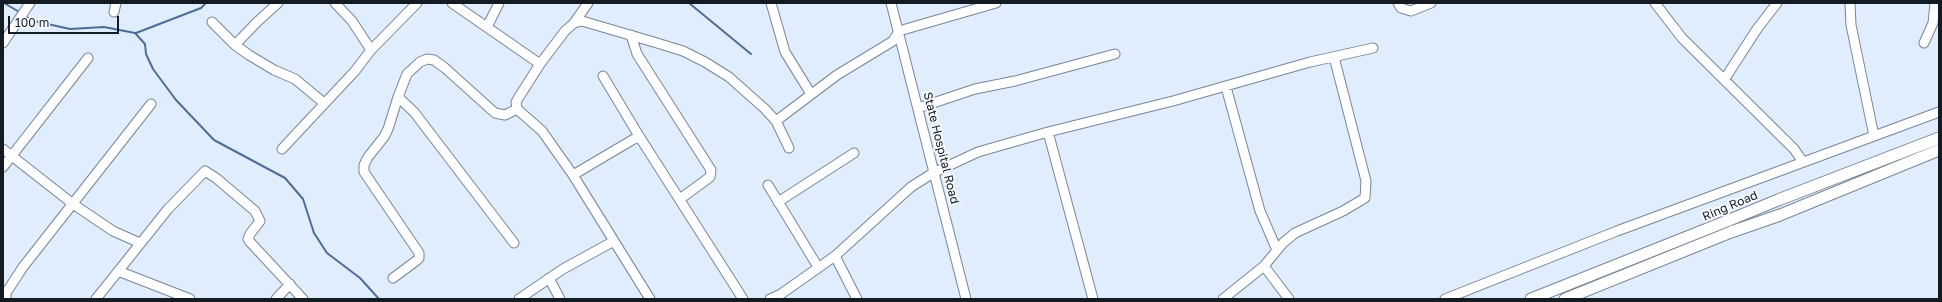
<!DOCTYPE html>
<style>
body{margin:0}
#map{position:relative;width:1942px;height:302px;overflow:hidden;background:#dfedfd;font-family:"Golos Text",sans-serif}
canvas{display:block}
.frame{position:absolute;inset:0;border:4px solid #151b22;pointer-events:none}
.scale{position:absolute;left:8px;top:16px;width:111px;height:18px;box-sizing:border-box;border:2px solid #151b22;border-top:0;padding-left:5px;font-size:12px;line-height:14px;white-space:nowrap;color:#151b22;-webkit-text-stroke:3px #f5f9fd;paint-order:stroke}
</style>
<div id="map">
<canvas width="1942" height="302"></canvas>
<div class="frame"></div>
<div class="scale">100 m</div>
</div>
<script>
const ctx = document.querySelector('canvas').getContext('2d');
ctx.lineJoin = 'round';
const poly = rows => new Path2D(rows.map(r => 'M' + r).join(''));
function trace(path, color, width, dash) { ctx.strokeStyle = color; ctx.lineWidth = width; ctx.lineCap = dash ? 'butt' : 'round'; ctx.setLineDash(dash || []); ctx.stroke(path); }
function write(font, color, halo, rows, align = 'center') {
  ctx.font = font + ' "Golos Text",sans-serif'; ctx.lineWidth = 4; ctx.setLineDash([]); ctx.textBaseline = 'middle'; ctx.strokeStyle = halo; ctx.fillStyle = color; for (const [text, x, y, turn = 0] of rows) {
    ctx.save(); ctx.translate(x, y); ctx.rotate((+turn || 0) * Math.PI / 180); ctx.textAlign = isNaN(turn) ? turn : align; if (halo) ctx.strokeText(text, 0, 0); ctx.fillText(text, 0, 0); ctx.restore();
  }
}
trace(poly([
 [4,3,21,13],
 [689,3,751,54],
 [25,16,34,21,70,29,104,27,135,33,145,44,146,54,153,69,176,100,214,140,285,178,303,199,314,233,327,253,360,278,379,299],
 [136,33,201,8,206,3]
]), '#4c6e96', 2);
const minor = poly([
 [335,3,352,21,371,50],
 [452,3,540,64],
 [771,3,785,52,811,94],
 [891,3,966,299],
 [1398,3,1401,8,1411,11,1431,3],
 [1655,3,1682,38,1794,149,1803,162],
 [1850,3,1851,25,1874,136],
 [114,12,116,3],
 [212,22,235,45,249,55,274,70,295,79,324,103],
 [574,23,588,3],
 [487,27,499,3],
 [631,35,637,54,711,170,710,177,680,199],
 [3,43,30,3],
 [1924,43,1933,23,1935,3],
 [235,45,257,22,278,3],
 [603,76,639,136,743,299],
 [1724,80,1757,29,1777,3],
 [1226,87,1260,211,1277,250],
 [398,97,414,112,514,243],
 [918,108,975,89,1015,81,1115,54],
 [517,109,516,102,519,97,540,64,565,31,574,23,582,21,657,43,683,51,705,62,729,77,765,109,776,121,789,148],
 [776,121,837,75,893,41,899,31,996,3],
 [1048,132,1093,299],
 [3,149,73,204,113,231,140,243],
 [282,149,355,71,371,50,417,3],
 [3,167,88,58],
 [573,175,639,136],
 [768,185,818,267],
 [778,202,854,153],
 [835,256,857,299],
 [1264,266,1289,299],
 [118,271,190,299],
 [393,278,416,261,419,258,419,253,364,172,364,165,368,157,384,137,388,129,398,97,407,74,420,62,427,59,434,60,445,68,495,113,505,115,517,109,542,131,573,175,650,299],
 [549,278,560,299],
 [6,299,6,293,23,267,151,104],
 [96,299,168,209,205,171,216,178,255,211,260,221,250,234,248,239,250,242,303,299],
 [276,299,290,284],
 [519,299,563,269,614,241],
 [770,299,781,294,835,256,911,187,933,173,978,152,1048,132,1173,101,1310,62,1373,48],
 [1223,299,1264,266,1283,243,1295,233,1343,211,1365,198,1366,181,1334,57],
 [1445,299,1617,231,1939,112]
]);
const major = poly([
 [1531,299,1727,221,1778,200,1939,138],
 [1565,299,1731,232,1780,215,1939,150]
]);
trace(minor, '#778698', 11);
trace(major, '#778698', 13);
trace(minor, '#fff', 9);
trace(major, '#fff', 11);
write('12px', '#151b22', '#f5f9fd', [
 ["State Hospital Road",941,148,76],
 ["Ring Road",1730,206,-23]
]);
</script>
